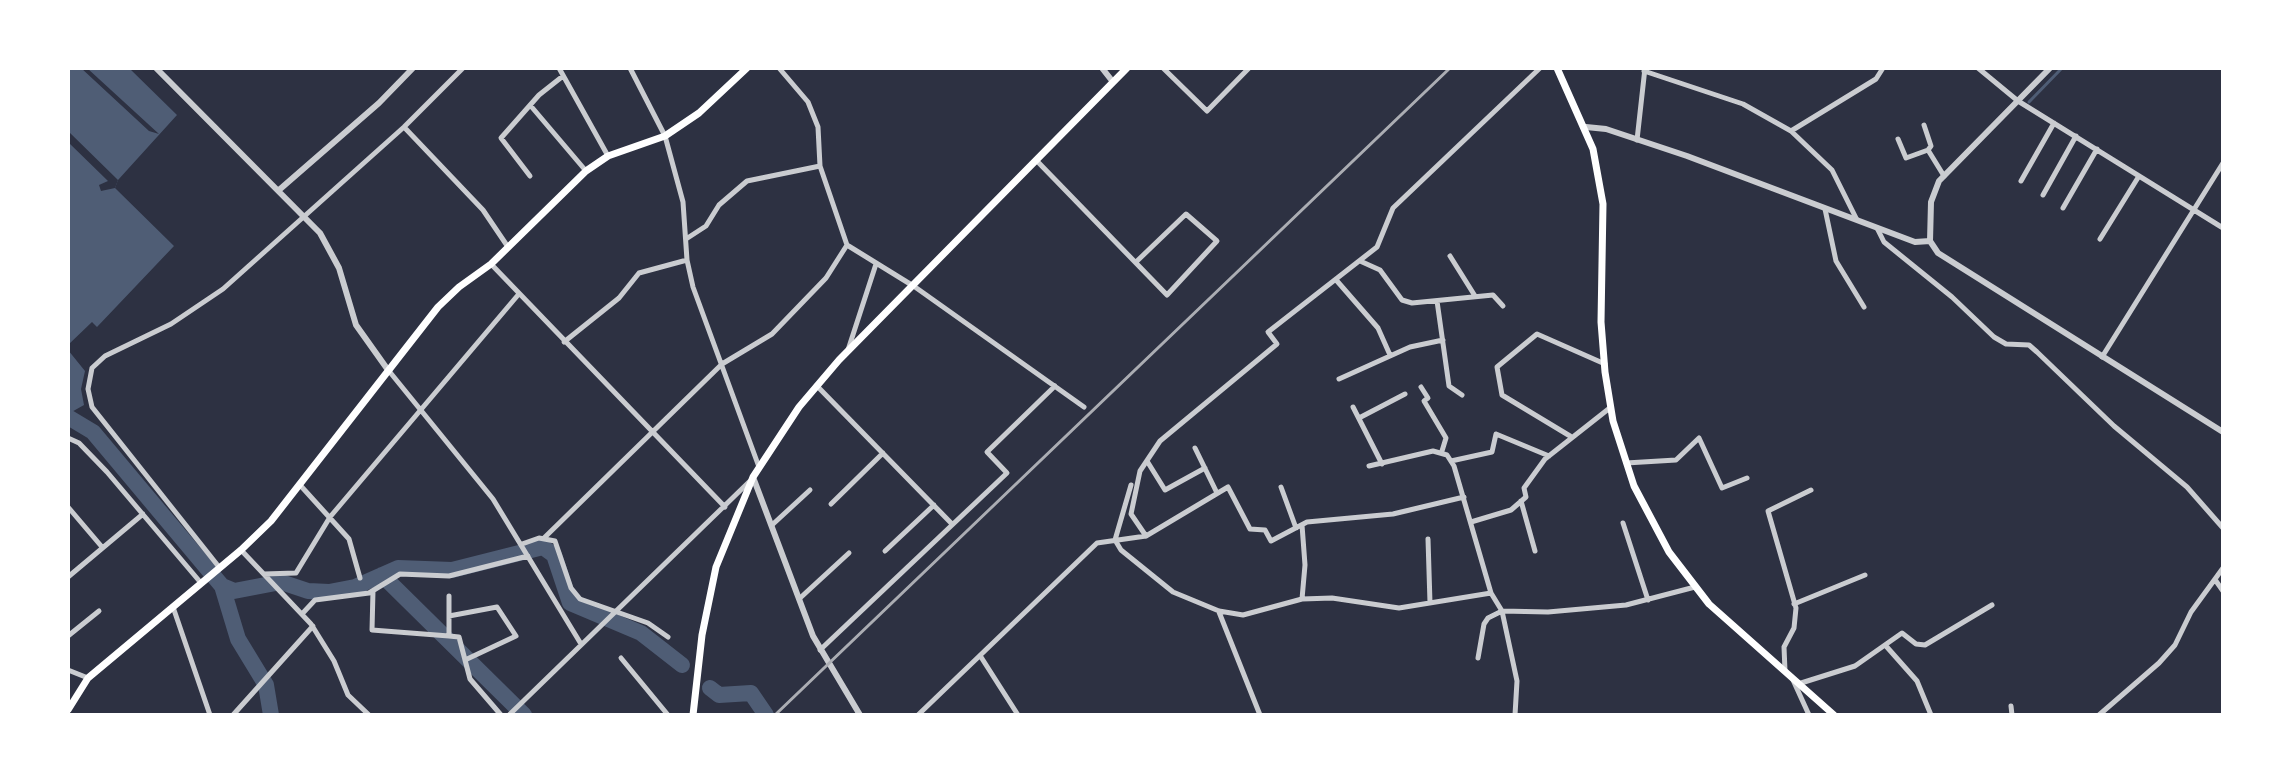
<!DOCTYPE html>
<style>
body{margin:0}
#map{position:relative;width:2291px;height:783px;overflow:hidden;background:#2d3142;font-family:"Fira Sans Condensed",sans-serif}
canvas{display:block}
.frame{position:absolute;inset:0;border:70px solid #fff;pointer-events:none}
</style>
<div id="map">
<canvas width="2291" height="783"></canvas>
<div class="frame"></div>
</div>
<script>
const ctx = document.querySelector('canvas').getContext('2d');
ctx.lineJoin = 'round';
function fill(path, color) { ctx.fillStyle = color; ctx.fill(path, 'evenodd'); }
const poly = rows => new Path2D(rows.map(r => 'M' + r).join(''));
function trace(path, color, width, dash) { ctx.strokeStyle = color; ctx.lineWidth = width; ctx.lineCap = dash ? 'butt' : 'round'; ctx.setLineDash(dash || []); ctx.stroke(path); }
fill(poly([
 [68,68,129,68,177,115,118,180,115,188,174,246,97,327,92,322,68,345],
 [68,350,85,371,81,389,84,405,68,414]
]), '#4f5d75');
fill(poly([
 [81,68,87,68,159,134,149,131],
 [68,131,118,180,115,188,101,191,99,185,108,181,68,142]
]), '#2d3142');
trace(poly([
 [2029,102,2062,68]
]), '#4f5d75', 3);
trace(poly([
 [68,417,93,432,222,586,234,591,281,582,308,591,329,592,355,587,398,568,452,570,543,547,554,555,570,603,641,633,682,665],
 [382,575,524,715],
 [222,586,238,639,266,685,271,715],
 [710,688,719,695,751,693,766,715]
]), '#4f5d75', 16);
trace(poly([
 [559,68,608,156],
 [630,68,665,136,683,202,687,260,693,287,759,467],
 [779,68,808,102,818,127,820,166,847,245,915,287,1084,407],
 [1163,68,1207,111,1249,68],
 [1978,68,2018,101,2223,228],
 [1644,71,1743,104,1791,131,1832,170,1857,220],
 [530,105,586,171],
 [1924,125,1931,146,1928,150,1944,176],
 [404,127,483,210,508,247],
 [1791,131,1876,79,1883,68],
 [1898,139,1906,158,1928,150],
 [1637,140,1645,68],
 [1036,160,1167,295,1217,241,1186,214,1136,262],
 [530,176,501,138,539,95,563,76],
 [2021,181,2054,123],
 [2043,195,2076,136],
 [2063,208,2097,149],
 [1825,209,1836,261,1864,307],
 [1877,228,1884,242,1952,297,1994,337,2006,344,2029,345,2037,352,2114,426,2187,487,2223,528],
 [686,239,706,226,719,205,747,181,820,166],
 [2100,239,2139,176],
 [1450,256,1475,296],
 [1360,261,1380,270,1402,300,1412,303,1493,295,1503,306],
 [491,264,725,507],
 [1337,281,1378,328,1390,355],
 [1437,301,1449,386,1462,395],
 [564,342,619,298,639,273,687,260],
 [848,350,876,264],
 [2102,357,2223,163],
 [389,371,493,499,581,644],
 [1339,379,1410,347,1443,340],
 [817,386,952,524],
 [1421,387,1428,398,1424,401,1446,438,1442,451],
 [1353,407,1382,464],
 [1359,418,1405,394],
 [1570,436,1502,395,1497,367,1537,334,1605,364],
 [68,438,79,443,107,472,201,583],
 [1195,448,1217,493],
 [1147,461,1165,490,1205,468],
 [1451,461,1492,452,1496,434,1549,456],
 [1626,463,1676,460,1699,438,1722,488,1747,478],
 [1369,466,1433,451,1447,455,1454,466,1491,593],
 [300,485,349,539,360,578],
 [1281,487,1296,528],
 [1521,501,1535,551],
 [831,504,883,453],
 [68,507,102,547],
 [1471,522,1511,510,1526,497,1524,488,1545,459,1611,407],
 [1623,523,1648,600],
 [772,525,810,490],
 [1302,525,1305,565,1302,599],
 [1146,536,1131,514,1140,471,1160,441,1277,344,1268,332,1377,247,1393,208,1540,68],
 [544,538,722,364,772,334,826,278,847,245],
 [1428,539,1430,603],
 [1115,540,1121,550,1173,592,1219,611,1243,615,1302,599,1332,598,1399,608,1491,593,1502,611,1548,612,1626,605,1695,587],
 [1115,540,1131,485],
 [522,544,539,538,555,541,571,588,580,599,648,623,668,637],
 [241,550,311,624,334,661,348,695,369,715],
 [885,551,934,505],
 [219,567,92,407,88,389,92,368,105,356,171,324,223,289,404,127,463,68],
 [264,574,296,573,330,517,518,295],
 [68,577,143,514],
 [2216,581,2223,591],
 [373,591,372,630,449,636],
 [449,596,449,636,459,637,470,679,501,715],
 [799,599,849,553],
 [1794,604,1865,575],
 [173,607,210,715],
 [1219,612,1260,715],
 [302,614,315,600,369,593,400,574,449,576,528,556],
 [449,616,497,607,516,636,465,660],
 [68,636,99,611],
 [1886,646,1917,681,1931,715],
 [820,650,1007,473,987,452,1055,386],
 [981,657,1018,715],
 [621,658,668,715],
 [1478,658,1484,624,1488,618,1502,611,1517,681,1515,715],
 [68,670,88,678],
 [1785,671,1784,647,1794,628,1796,608,1768,511,1811,490],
 [1793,680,1809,715],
 [1798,684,1855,666,1902,633,1916,644,1925,645,1992,605],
 [2011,706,2012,715],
 [233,715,313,626],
 [509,715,749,482],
 [918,715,1097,543,1146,536,1228,487,1250,529,1265,530,1271,541,1307,522,1393,514,1464,497],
 [2099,715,2159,663,2175,645,2191,612,2223,568]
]), '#caccd0', 5);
trace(poly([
 [156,68,320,233,339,268,356,325,388,370],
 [1102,68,1113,82],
 [2050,68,1939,181,1931,202,1930,241,1938,253,2223,432],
 [1586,127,1606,129,1687,156,1915,242,1930,241],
 [279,190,379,103,413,68],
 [753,477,813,636,860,715]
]), '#caccd0', 6);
trace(poly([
 [1557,68,1593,149,1603,204,1601,322,1605,372,1613,421,1634,486,1669,552,1709,604,1834,715],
 [68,710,88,678,241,550,271,521,438,307,459,287,491,264,586,171,608,156,665,136,699,113,747,68]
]), '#fff', 7);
trace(poly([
 [693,715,702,635,716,567,753,477,799,407,839,360,1127,68]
]), '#fff', 7);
trace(poly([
 [775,715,1450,68]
]), '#abadb3', 3);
</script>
